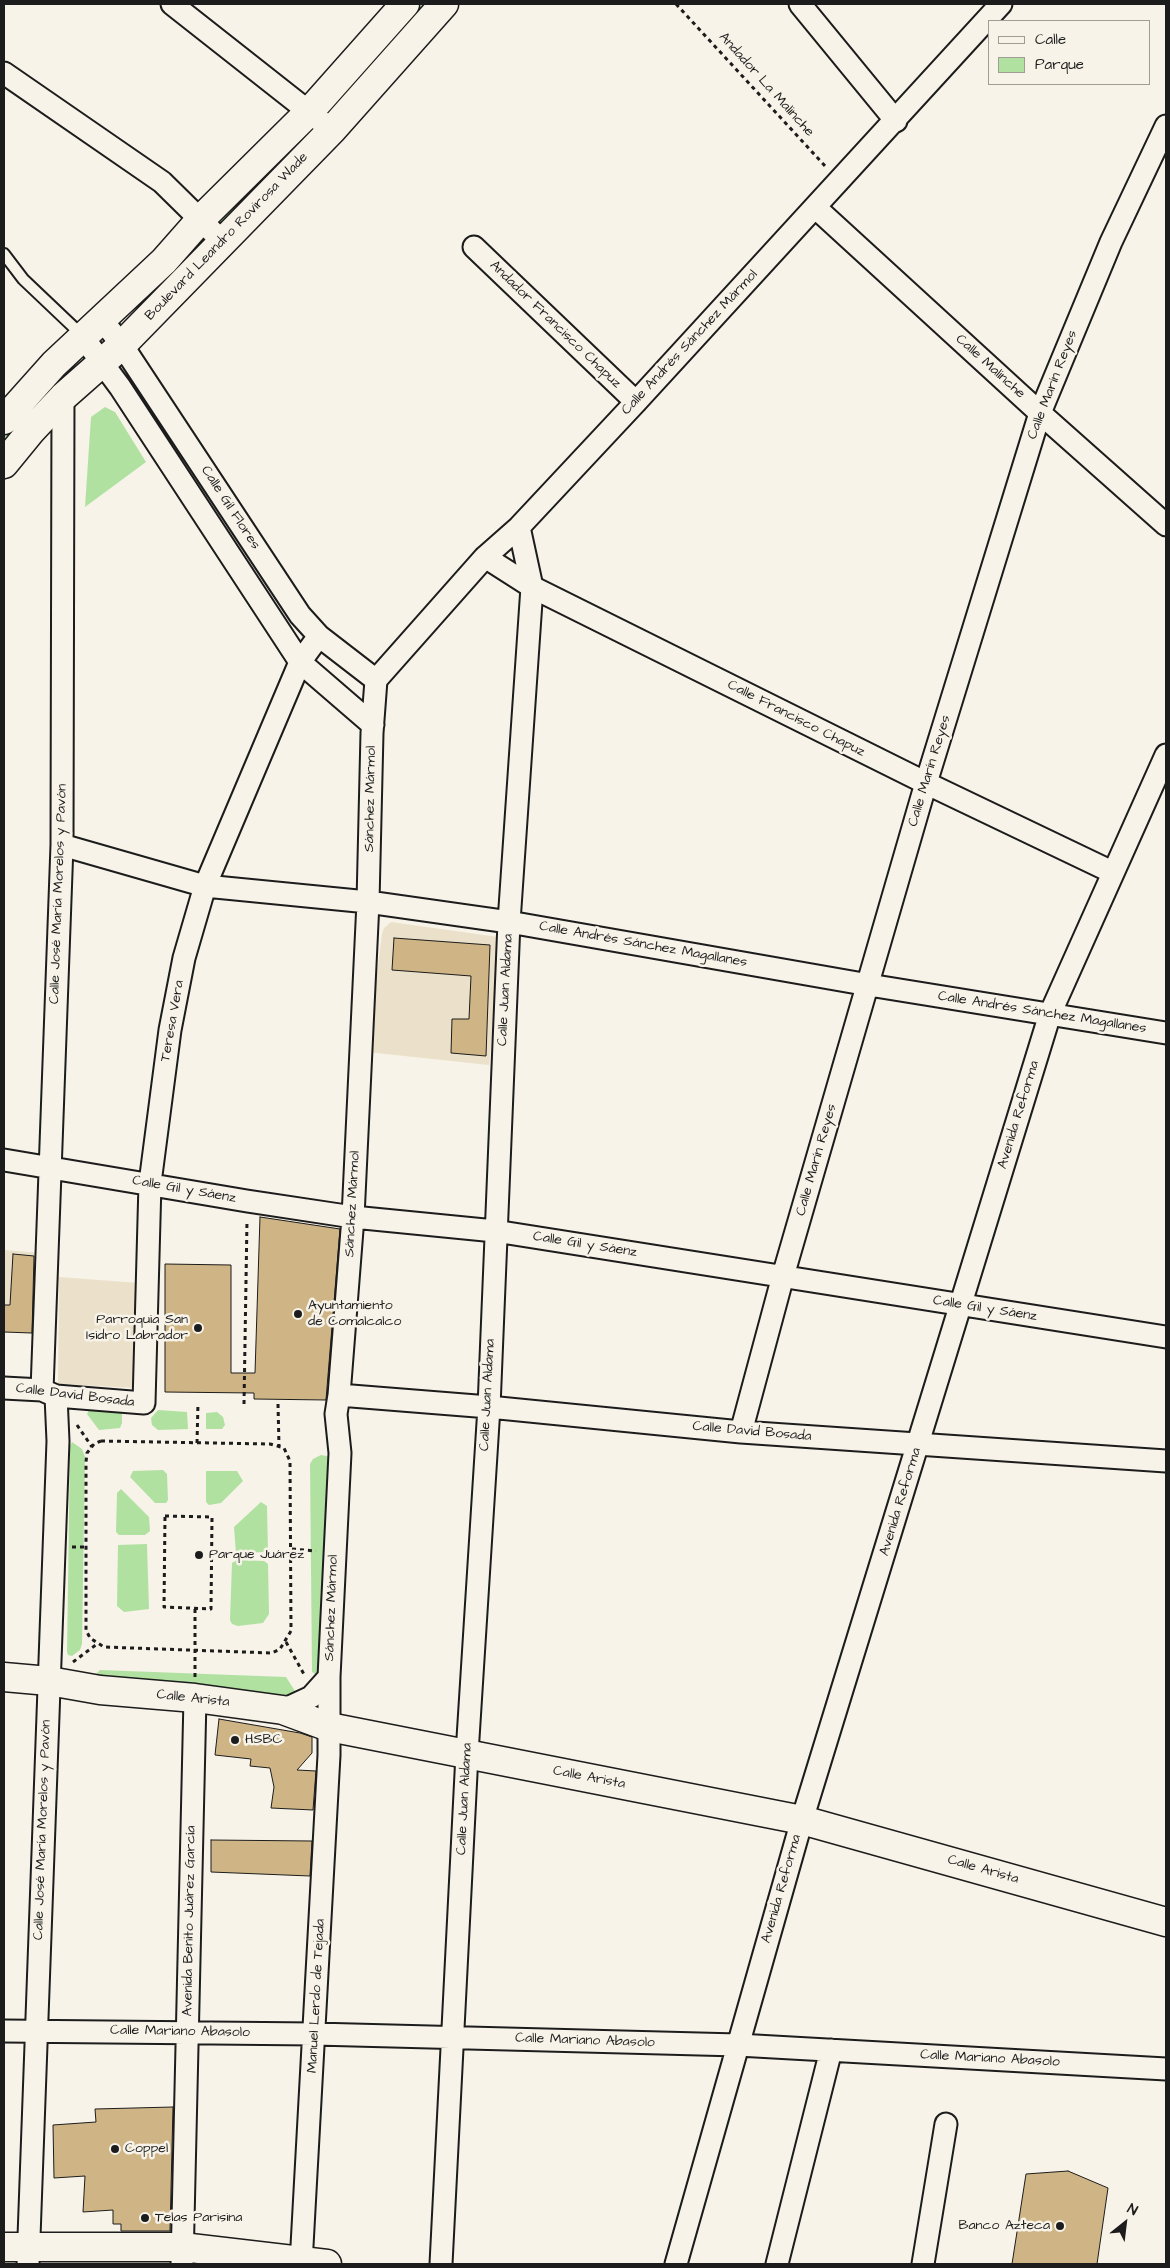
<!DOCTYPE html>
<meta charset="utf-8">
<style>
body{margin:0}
#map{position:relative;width:1170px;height:2268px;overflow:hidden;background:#f7f3e8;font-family:"Architects Daughter",sans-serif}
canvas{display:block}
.frame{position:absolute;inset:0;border:5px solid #1c1c1c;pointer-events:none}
.legend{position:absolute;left:988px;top:20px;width:162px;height:65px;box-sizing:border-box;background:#f7f3e8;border:1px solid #9f9d96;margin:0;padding:6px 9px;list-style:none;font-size:15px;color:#1c1c1c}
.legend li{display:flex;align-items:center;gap:10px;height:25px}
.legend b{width:25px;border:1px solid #9f9d96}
.north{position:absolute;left:1100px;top:2198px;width:50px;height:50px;-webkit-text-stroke:4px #f7f3e8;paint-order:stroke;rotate:29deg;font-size:14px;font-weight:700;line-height:20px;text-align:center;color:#1c1c1c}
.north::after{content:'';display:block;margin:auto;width:18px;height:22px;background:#1c1c1c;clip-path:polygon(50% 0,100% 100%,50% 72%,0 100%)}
</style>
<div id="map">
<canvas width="1170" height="2268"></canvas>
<div class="frame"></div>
<ul class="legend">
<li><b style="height:6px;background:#f7f3e8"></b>Calle</li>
<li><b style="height:14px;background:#b0e1a1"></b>Parque</li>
</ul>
<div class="north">N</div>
</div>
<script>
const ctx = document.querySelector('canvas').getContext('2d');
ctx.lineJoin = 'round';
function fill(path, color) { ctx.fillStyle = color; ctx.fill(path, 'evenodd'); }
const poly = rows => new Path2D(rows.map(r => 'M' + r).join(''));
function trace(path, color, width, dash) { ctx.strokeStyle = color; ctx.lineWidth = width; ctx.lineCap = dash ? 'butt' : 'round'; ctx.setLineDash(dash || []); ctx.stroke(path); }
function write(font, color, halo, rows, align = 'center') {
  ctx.font = font + ' "Architects Daughter",sans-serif'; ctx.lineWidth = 5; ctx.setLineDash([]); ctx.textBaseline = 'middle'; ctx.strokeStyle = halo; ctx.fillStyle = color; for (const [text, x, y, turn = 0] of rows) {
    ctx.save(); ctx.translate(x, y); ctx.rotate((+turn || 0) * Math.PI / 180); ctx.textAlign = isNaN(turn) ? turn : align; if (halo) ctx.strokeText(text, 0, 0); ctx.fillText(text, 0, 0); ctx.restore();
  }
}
fill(poly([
 [391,922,498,937,502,941,489,1065,367,1052,382,934,384,928],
 [4,1250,42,1253,38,1334,4,1332],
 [59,1277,139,1283,135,1388,58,1384]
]), '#ebe0ca');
fill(poly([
 [422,4,430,4,330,113,326,109],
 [305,132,308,135,218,225,216,221],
 [197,244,200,248,116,326,115,321],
 [73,362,76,365,47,394,4,443,4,436,9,430],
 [105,407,115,412,146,462,85,507,91,417],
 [90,1408,116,1409,122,1412,122,1423,120,1428,99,1430,87,1414],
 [158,1410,187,1412,188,1429,158,1430,152,1425,151,1418],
 [217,1412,223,1417,225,1425,222,1429,206,1429,206,1413],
 [72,1442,82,1449,85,1457,82,1644,80,1650,72,1656,68,1655,67,1652,70,1446],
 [321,1455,331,1457,320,1677,312,1672,310,1464,313,1459],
 [163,1470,167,1474,168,1500,166,1503,155,1503,130,1477,133,1471],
 [206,1471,237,1471,243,1481,221,1503,209,1505,206,1502],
 [121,1489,149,1517,150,1531,145,1535,119,1535,116,1532,117,1493],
 [261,1502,267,1506,268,1552,236,1553,234,1527],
 [147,1544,149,1609,124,1612,117,1606,118,1545],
 [237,1560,264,1561,268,1564,269,1614,263,1623,238,1626,232,1624,230,1620,232,1563],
 [100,1670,286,1677,295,1691,292,1699,94,1676]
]), '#b0e1a1');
const building = poly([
 [394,938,490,945,486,1056,451,1053,452,1019,469,1019,471,976,392,970,394,938],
 [260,1217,340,1229,326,1400,254,1399,254,1393,165,1392,165,1264,231,1265,231,1373,255,1373,260,1217],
 [13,1254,34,1256,32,1333,4,1332,4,1305,10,1305,13,1254],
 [219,1719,300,1733,312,1737,312,1753,297,1770,316,1771,313,1810,271,1808,274,1787,270,1768,250,1766,251,1759,215,1755,219,1719],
 [211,1840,312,1841,310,1876,211,1872,211,1840],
 [173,2107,170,2231,121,2231,121,2224,113,2224,113,2210,83,2212,85,2176,54,2178,53,2125,96,2122,95,2109,173,2107],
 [1068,2171,1108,2188,1097,2264,1012,2264,1026,2174,1068,2171]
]);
fill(building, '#cfb585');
trace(building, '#1c1c1c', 1);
const lane = poly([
 [4,254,23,279,83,336]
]);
const street = poly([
 [172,4,332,130],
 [800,4,896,121],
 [4,73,162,182,223,242],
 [816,208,1040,413,1166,525],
 [474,247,636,402],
 [102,320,122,345,300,615,319,636,376,680],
 [83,337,120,387,300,662,373,725],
 [485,557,532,587,926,783,1112,872],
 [376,680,485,557,519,527,636,402,1001,4],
 [62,845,205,886,368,902,509,922,869,985,1166,1033],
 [4,1160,247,1201,353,1217,495,1231,1166,1337],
 [4,1388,42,1390,56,1396,144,1403,150,1183,170,1030,184,958,205,886,300,662,319,636],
 [42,1390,62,845,63,397],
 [339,1395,489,1407,741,1432,1166,1461],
 [741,1432,783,1276,926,783,1040,413,1111,242,1166,126],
 [283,1710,311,1697,329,1677],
 [4,2031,315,2034,738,2045,1166,2069],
 [28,2264,58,1441,56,1396],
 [182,2264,195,1698],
 [301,2264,329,1755,329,1677,340,1453,336,1414,339,1395,353,1217,368,902,372,733,376,680],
 [441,2264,467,1754,489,1407,509,922,532,587,519,527],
 [676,2264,802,1820,1050,1014,1166,755],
 [777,2264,831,2050],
 [923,2264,946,2124]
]);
const secondary = poly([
 [4,420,54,364,164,261,201,219,310,111,405,4],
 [4,464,31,431,63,397,122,345,332,130,444,4],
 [4,1677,49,1681,100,1690,195,1698,283,1710,329,1727,802,1820,1166,1922],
 [4,2247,182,2247,327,2264]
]);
trace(lane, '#1c1c1c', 14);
trace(street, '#1c1c1c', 25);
trace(secondary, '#1c1c1c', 31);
trace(poly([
 [676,4,826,167],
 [244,1404,247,1220],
 [278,1404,279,1446],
 [77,1425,92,1447],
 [101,1441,270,1444,284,1448,290,1461,291,1631,280,1649,272,1653,104,1647,90,1638,86,1630,86,1462,87,1453,94,1444,101,1441],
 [197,1443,198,1403],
 [165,1516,212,1517,211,1609,164,1607,165,1516],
 [72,1547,87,1547],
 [292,1549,316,1551],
 [195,1609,195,1677],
 [286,1642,305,1676],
 [73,1662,97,1644]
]), '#1c1c1c', 3, [4, 4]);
trace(lane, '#f7f3e8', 10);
trace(street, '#f7f3e8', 21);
trace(secondary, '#f7f3e8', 28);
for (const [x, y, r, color] of [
 [298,1314,5,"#1c1c1c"],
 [198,1328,5,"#1c1c1c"],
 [199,1555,5,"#1c1c1c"],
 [235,1740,5,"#1c1c1c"],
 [115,2149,5,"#1c1c1c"],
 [145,2218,5,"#1c1c1c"],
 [1060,2226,5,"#1c1c1c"]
]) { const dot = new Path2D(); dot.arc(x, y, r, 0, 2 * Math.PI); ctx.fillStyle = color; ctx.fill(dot); trace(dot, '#f7f3e8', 2); }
write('14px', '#1c1c1c', '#f7f3e8', [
 ["Andador La Malinche",766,85,48],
 ["Boulevard Leandro Rovirosa Wade",227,237,-46],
 ["Andador Francisco Chapuz",555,325,44],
 ["Calle Andrés Sánchez Mármol",690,343,-47],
 ["Calle Malinche",990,367,42],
 ["Calle Marín Reyes",1053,385,-69],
 ["Calle Gil Flores",230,508,57],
 ["Calle Francisco Chapuz",796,719,27],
 ["Calle Marín Reyes",930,771,-73],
 ["Sánchez Mármol",371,799,-89],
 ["Calle José María Morelos y Pavón",59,894,-88],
 ["Calle Andrés Sánchez Magallanes",643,945,10],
 ["Calle Juan Aldama",506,990,-87],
 ["Calle Andrés Sánchez Magallanes",1042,1013,9],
 ["Teresa Vera",173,1021,-80],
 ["Avenida Reforma",1019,1115,-73],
 ["Calle Marín Reyes",817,1160,-74],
 ["Calle Gil y Sáenz",184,1190,10],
 ["Sánchez Mármol",353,1204,-87],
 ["Calle Gil y Sáenz",585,1245,9],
 ["Calle Gil y Sáenz",985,1309,9],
 ["Calle Juan Aldama",488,1395,-87],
 ["Calle David Bosada",75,1396,7],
 ["Calle David Bosada",752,1432,5],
 ["Avenida Reforma",901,1502,-73],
 ["Sánchez Mármol",332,1608,-88],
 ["Calle Arista",193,1699,6],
 ["Calle Arista",589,1778,11],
 ["Calle Juan Aldama",465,1799,-87],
 ["Calle José María Morelos y Pavón",43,1830,-88],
 ["Calle Arista",983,1870,16],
 ["Avenida Reforma",782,1889,-74],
 ["Avenida Benito Juárez García",190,1921,-89],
 ["Manuel Lerdo de Tejada",317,1996,-87],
 ["Calle Mariano Abasolo",180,2032,1],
 ["Calle Mariano Abasolo",585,2041,2],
 ["Calle Mariano Abasolo",990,2059,3]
]);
write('14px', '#1c1c1c', '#f7f3e8', [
 ["Ayuntamiento",308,1306],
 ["de Comalcalco",308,1322],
 ["Parroquia San",188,1320,"right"],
 ["Isidro Labrador",188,1336,"right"],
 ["Parque Juárez",209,1555],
 ["HSBC",245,1740],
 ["Coppel",125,2149],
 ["Telas Parisina",155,2218],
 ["Banco Azteca",1050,2226,"right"]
], 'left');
</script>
